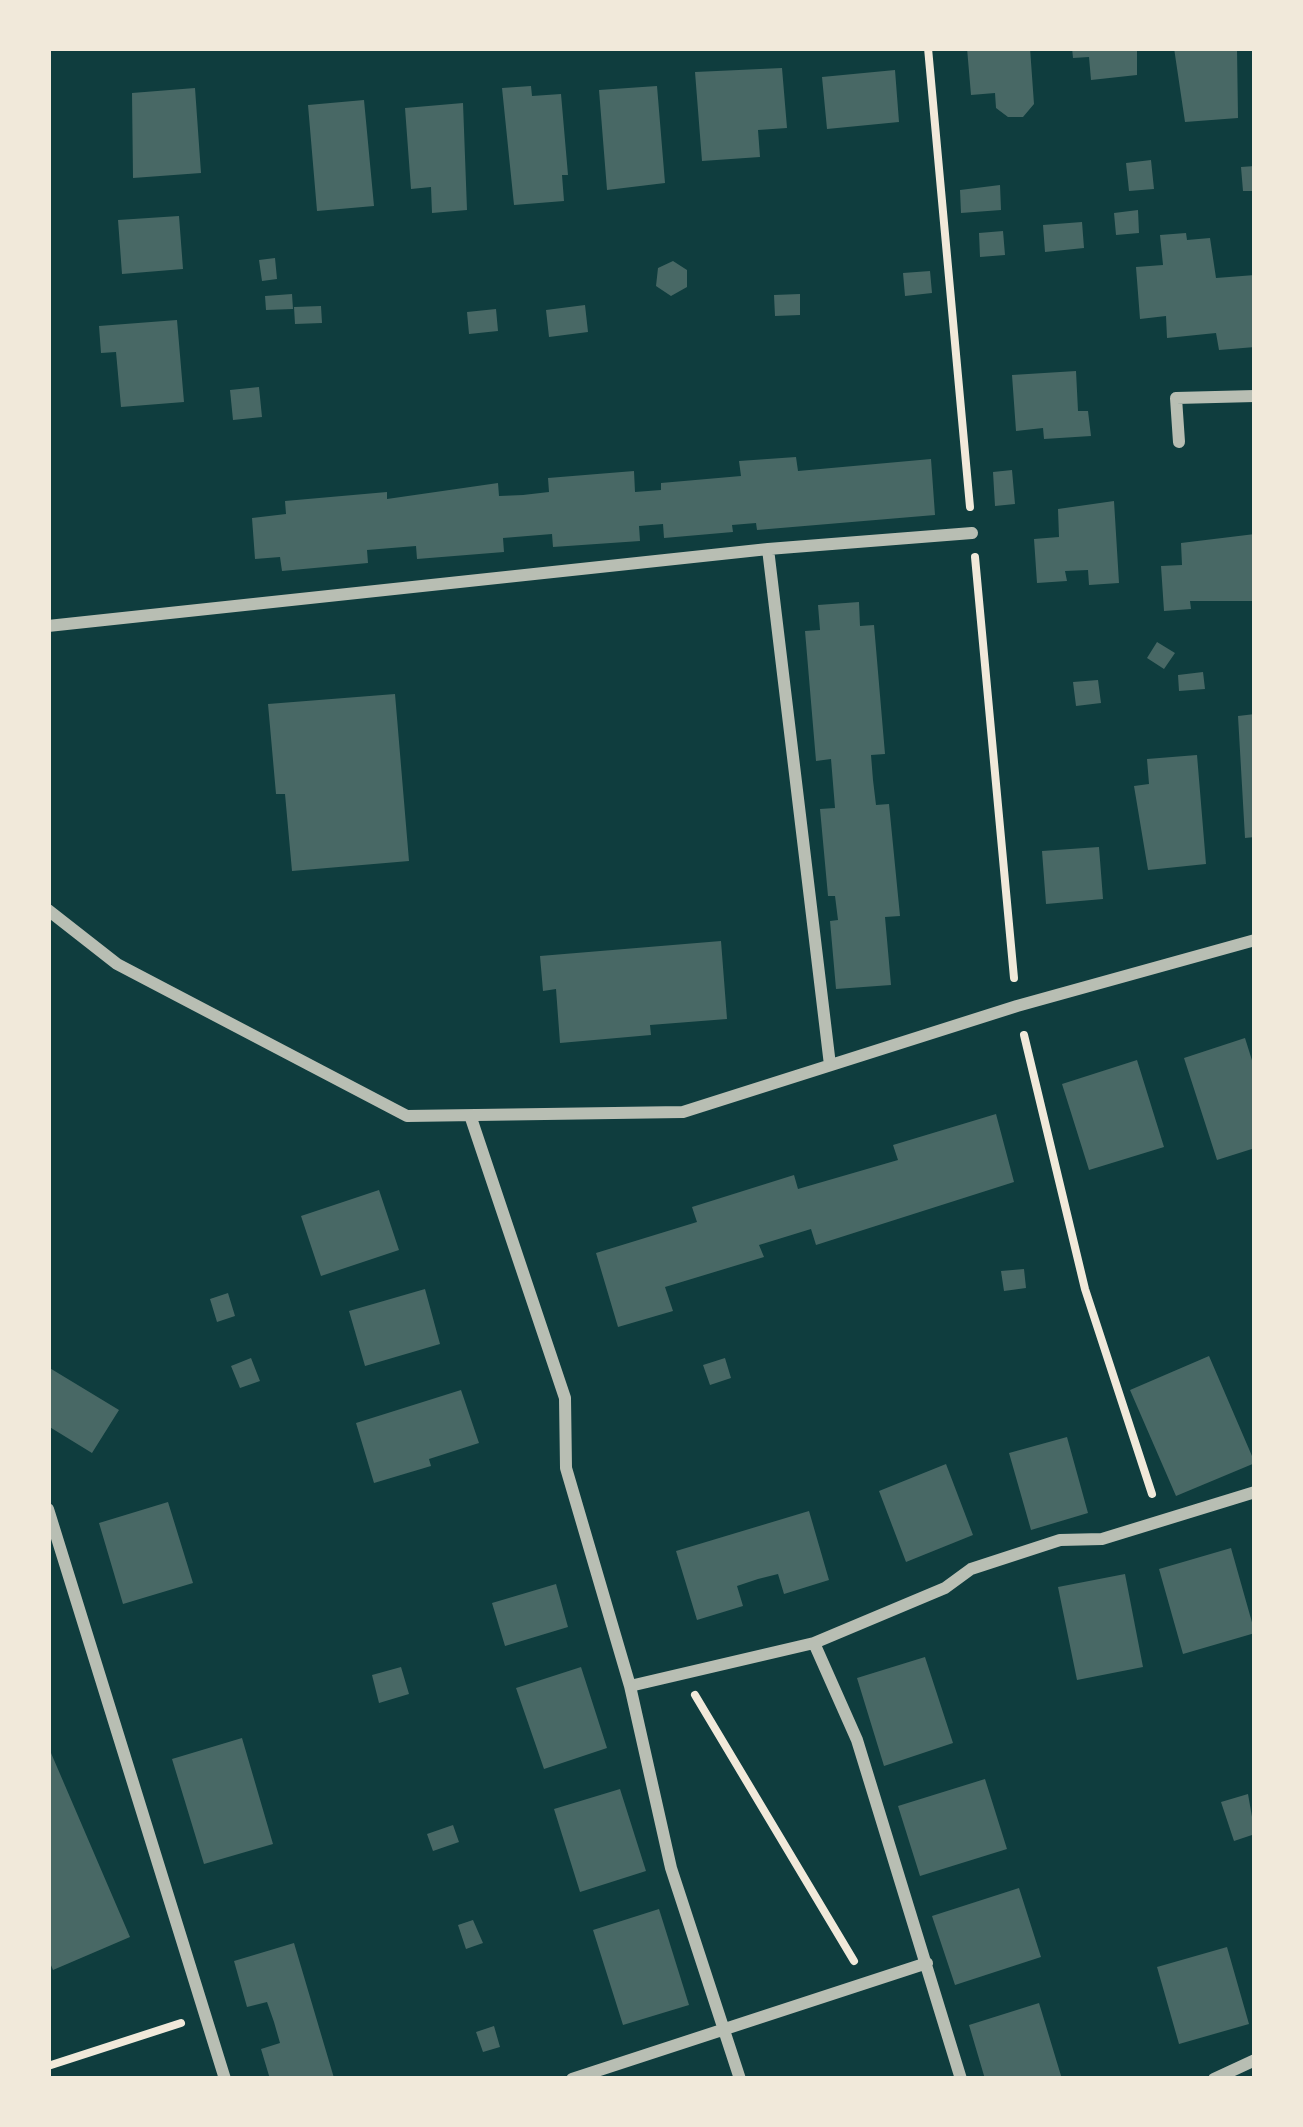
<!DOCTYPE html>
<style>
body{margin:0}
#map{position:relative;width:1303px;height:2127px;overflow:hidden;background:#0f3d3e;font-family:"Playfair Display",serif}
canvas{display:block}
.frame{position:absolute;inset:0;border:51px solid #f1e9da;pointer-events:none}
</style>
<div id="map">
<canvas width="1303" height="2127"></canvas>
<div class="frame"></div>
</div>
<script>
const ctx = document.querySelector('canvas').getContext('2d');
ctx.lineJoin = 'round';
function fill(path, color) { ctx.fillStyle = color; ctx.fill(path, 'evenodd'); }
const poly = rows => new Path2D(rows.map(r => 'M' + r).join(''));
function trace(path, color, width, dash) { ctx.strokeStyle = color; ctx.lineWidth = width; ctx.lineCap = dash ? 'butt' : 'round'; ctx.setLineDash(dash || []); ctx.stroke(path); }
fill(poly([
 [967,48,1030,48,1034,104,1023,117,1008,117,996,108,995,93,971,95],
 [1072,48,1137,48,1137,75,1091,80,1089,57,1073,58],
 [1174,48,1237,48,1238,118,1185,122],
 [782,68,787,128,758,130,760,157,702,161,695,72],
 [895,70,899,122,827,129,822,77],
 [531,86,532,96,561,94,568,175,562,175,564,201,514,205,502,88],
 [657,86,665,183,607,190,599,90],
 [195,88,201,173,133,178,132,93],
 [364,100,374,206,317,211,308,105],
 [463,103,467,210,432,213,431,187,411,189,405,108],
 [1151,160,1154,189,1129,191,1126,163],
 [1255,166,1255,191,1243,191,1241,167],
 [1000,185,1001,210,961,213,960,190],
 [1138,210,1139,233,1116,235,1114,213],
 [179,216,183,269,122,274,118,220],
 [1082,222,1084,248,1045,252,1043,225],
 [1003,231,1005,255,980,257,979,233],
 [1186,233,1187,240,1210,238,1216,278,1255,275,1255,347,1219,350,1216,333,1167,338,1166,316,1140,319,1136,267,1163,265,1160,235],
 [275,258,277,279,262,281,259,260],
 [673,261,687,270,687,287,671,296,656,286,658,268],
 [930,271,932,293,905,296,903,273],
 [292,294,293,309,266,310,265,296],
 [800,294,800,315,775,316,774,295],
 [585,305,588,332,549,337,546,310],
 [321,306,322,323,295,324,294,307],
 [496,309,498,331,469,334,467,312],
 [177,320,184,402,121,407,116,352,101,353,99,326],
 [1076,371,1078,411,1088,411,1091,436,1044,439,1043,428,1016,431,1012,375],
 [259,387,262,417,233,420,230,390],
 [796,457,798,471,931,459,935,515,757,530,756,523,732,525,733,532,664,538,663,524,639,526,640,541,553,547,552,534,503,538,504,552,417,559,416,546,367,550,368,563,282,571,280,557,255,559,252,518,286,514,285,501,387,492,387,499,498,483,499,496,523,495,549,492,548,478,634,471,635,492,661,490,661,483,741,476,739,461],
 [1012,470,1015,504,995,506,993,472],
 [1114,501,1119,583,1089,585,1088,570,1065,571,1067,581,1037,583,1034,539,1059,537,1058,509],
 [1255,534,1255,601,1190,601,1191,609,1164,611,1161,566,1182,565,1181,543],
 [859,602,860,626,874,625,885,754,871,755,873,780,876,805,889,804,900,916,885,917,891,985,836,989,830,921,838,920,835,896,828,896,820,809,835,808,831,759,816,761,805,631,820,630,818,605],
 [1157,642,1175,653,1164,669,1147,658],
 [1203,672,1205,689,1179,691,1178,675],
 [1098,680,1101,703,1076,706,1073,682],
 [395,694,409,861,292,871,285,794,276,794,268,704],
 [1255,714,1255,837,1245,838,1238,716],
 [1197,755,1206,864,1148,870,1134,786,1149,784,1147,759],
 [1099,847,1103,899,1046,904,1042,851],
 [721,941,727,1019,650,1025,651,1035,560,1043,556,989,543,991,540,956],
 [1245,1038,1255,1070,1255,1148,1217,1160,1184,1058],
 [1137,1060,1164,1147,1089,1170,1062,1084],
 [996,1114,1014,1182,816,1245,811,1229,759,1245,764,1257,665,1287,673,1311,618,1327,596,1253,697,1222,692,1207,794,1175,798,1189,898,1160,893,1145],
 [379,1190,399,1250,321,1276,301,1216],
 [1024,1269,1026,1288,1004,1291,1001,1271],
 [425,1289,440,1344,365,1366,349,1311],
 [228,1293,235,1316,217,1322,210,1299],
 [1209,1356,1255,1463,1176,1496,1130,1390],
 [251,1358,260,1381,240,1388,231,1366],
 [725,1358,731,1378,710,1385,703,1365],
 [48,1367,119,1410,92,1453,48,1426],
 [461,1390,479,1443,429,1459,431,1466,374,1483,356,1423],
 [1067,1437,1088,1513,1031,1530,1009,1453],
 [946,1464,973,1535,906,1562,879,1491],
 [168,1502,193,1583,123,1604,99,1523],
 [809,1511,829,1580,784,1594,778,1574,758,1579,737,1586,743,1606,697,1620,676,1551],
 [1231,1548,1255,1633,1183,1654,1159,1569],
 [1125,1574,1143,1667,1077,1680,1058,1587],
 [556,1584,568,1627,505,1646,492,1603],
 [925,1657,953,1743,884,1766,857,1678],
 [401,1667,409,1694,379,1703,372,1675],
 [581,1667,607,1748,544,1769,516,1688],
 [242,1738,273,1844,204,1864,172,1759],
 [48,1746,130,1937,53,1970,48,1958],
 [985,1779,1007,1849,920,1876,898,1806],
 [620,1789,646,1871,580,1892,554,1809],
 [1248,1794,1255,1834,1234,1841,1221,1802],
 [453,1825,459,1842,433,1851,427,1834],
 [1019,1888,1041,1957,955,1985,932,1916],
 [659,1909,689,2005,623,2025,593,1930],
 [473,1920,483,1943,466,1949,458,1925],
 [294,1943,334,2078,329,2079,270,2079,261,2049,280,2043,274,2022,267,2002,247,2007,234,1961],
 [1227,1947,1249,2024,1179,2044,1157,1967],
 [1039,2003,1062,2079,985,2079,969,2025],
 [494,2026,500,2047,483,2052,476,2032]
]), '#486865');
trace(poly([
 [928,48,970,507],
 [975,557,1014,978],
 [1024,1035,1085,1289,1152,1494],
 [695,1695,854,1961],
 [48,2066,181,2023]
]), '#f1e9da', 8);
trace(poly([
 [1179,442,1176,398,1255,396],
 [768,549,972,533],
 [48,626,768,549,830,1065],
 [48,910,117,964,407,1116,683,1112,1017,1006,1255,940],
 [471,1118,565,1398,566,1468,630,1686,671,1868,740,2079],
 [48,1509,225,2079],
 [814,1643,857,1740,961,2079],
 [630,1686,814,1643,945,1588,971,1569,1060,1540,1102,1539,1255,1492],
 [572,2079,927,1963],
 [1214,2079,1255,2060]
]), '#b8beb3', 12);
</script>
